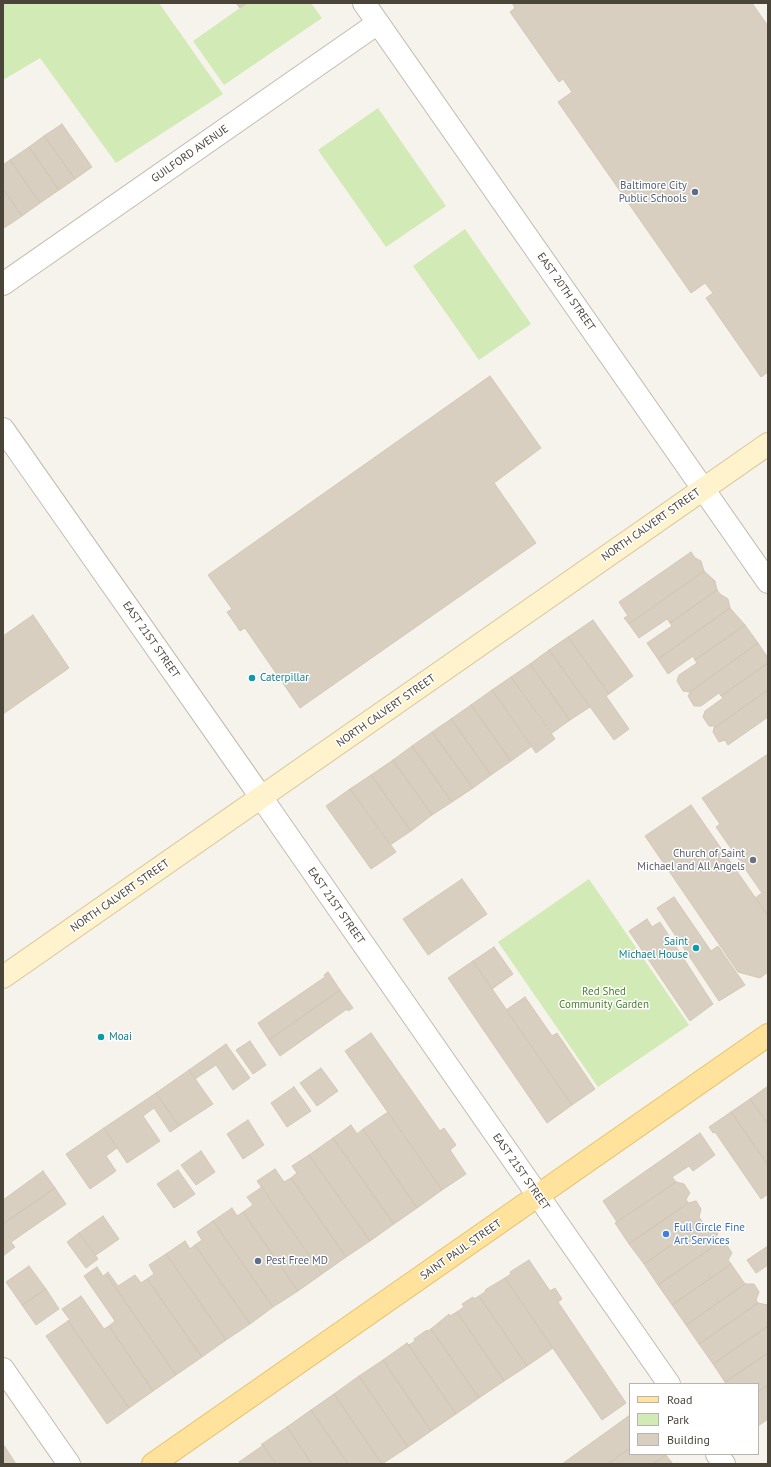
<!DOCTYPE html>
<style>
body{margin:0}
#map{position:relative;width:771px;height:1467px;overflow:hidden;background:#f6f3ec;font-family:"PT Sans",sans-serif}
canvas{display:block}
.frame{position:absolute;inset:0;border:4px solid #4b4439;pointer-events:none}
.legend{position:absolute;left:629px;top:1383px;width:130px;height:72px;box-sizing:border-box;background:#fff;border:1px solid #b7b4b0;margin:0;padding:5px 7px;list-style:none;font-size:12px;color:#4b4439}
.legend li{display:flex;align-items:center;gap:8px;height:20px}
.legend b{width:20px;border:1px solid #b7b4b0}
</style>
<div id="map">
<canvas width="771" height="1467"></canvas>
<div class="frame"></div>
<ul class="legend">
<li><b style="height:5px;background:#ffe39c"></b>Road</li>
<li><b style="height:11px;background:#d2eab5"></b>Park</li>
<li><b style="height:11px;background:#d8cfc1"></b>Building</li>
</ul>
</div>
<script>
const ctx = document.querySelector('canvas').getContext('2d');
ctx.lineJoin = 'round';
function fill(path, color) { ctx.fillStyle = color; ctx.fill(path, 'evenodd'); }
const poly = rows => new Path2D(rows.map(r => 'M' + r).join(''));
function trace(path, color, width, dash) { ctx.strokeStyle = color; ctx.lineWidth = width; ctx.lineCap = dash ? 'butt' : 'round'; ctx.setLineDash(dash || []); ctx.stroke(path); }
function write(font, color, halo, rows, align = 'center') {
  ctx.font = font + ' "PT Sans",sans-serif'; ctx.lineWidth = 3; ctx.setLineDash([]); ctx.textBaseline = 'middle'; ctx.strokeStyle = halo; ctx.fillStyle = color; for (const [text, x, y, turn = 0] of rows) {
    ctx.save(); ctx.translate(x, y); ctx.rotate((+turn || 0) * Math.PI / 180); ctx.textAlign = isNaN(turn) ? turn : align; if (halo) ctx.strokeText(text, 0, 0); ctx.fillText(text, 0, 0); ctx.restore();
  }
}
fill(poly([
 [3,3,159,3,223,94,116,163,40,58,3,80],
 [247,3,311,3,322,18,224,85,193,41],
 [378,108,446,206,386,247,318,150],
 [465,229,531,324,479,360,413,266],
 [589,879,689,1025,598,1087,498,942]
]), '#d2eab5');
const building = poly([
 [236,3,247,3,240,8,236,3],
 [512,3,752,3,768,26,768,372,761,377,706,298,713,293,705,283,691,293,558,102,572,92,563,79,559,82,510,12,515,8,512,3],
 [62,124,92,167,75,179,44,136,62,124],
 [44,136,75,179,59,190,29,147,44,136],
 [29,147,59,190,40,203,10,160,29,147],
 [10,160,40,203,22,216,3,189,3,165,10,160],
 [3,189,22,216,4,228,3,227,3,189],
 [490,376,541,448,494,483,536,543,300,708,245,628,240,631,227,612,232,609,208,575,490,376],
 [691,552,695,558,701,561,704,571,629,624,624,618,628,616,619,602,691,552],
 [704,571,715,581,717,590,670,623,667,619,639,638,629,624,704,571],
 [717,590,720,594,728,599,730,608,658,659,647,643,672,626,670,623,717,590],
 [730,608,745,625,695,660,693,656,668,674,658,659,730,608],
 [33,615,69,668,3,714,3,636,33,615],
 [593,620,633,676,609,694,568,637,593,620],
 [745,625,758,643,690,692,683,691,677,681,679,675,697,663,695,660,745,625],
 [568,637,609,694,606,696,629,729,614,740,549,650,568,637],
 [758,643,768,658,768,663,721,696,719,693,701,706,694,706,688,696,690,692,758,643],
 [549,650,590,707,570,720,530,664,549,650],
 [768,663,768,690,714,728,715,726,709,726,703,717,705,711,723,698,721,696,768,663],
 [530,664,570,720,552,733,511,677,530,664],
 [511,677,555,739,536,753,492,690,511,677],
 [492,690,532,746,511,761,471,705,492,690],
 [768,690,768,717,728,745,725,740,719,742,713,732,714,728,768,690],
 [471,705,511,761,491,775,451,719,471,705],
 [451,719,491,775,473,788,432,732,451,719],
 [432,732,473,788,452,802,412,746,432,732],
 [412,746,452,802,432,815,393,760,412,746],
 [768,754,768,916,755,898,762,893,716,827,720,824,702,798,768,754],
 [393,760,432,815,411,831,371,775,393,760],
 [371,775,411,831,390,845,350,789,371,775],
 [350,789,396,852,371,869,326,806,350,789],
 [691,805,768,916,768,972,760,978,738,972,645,836,691,805],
 [462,879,487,914,428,955,403,919,462,879],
 [674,897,711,951,718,946,745,985,719,1001,657,908,674,897],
 [647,919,652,927,660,922,713,1004,690,1021,629,931,647,919],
 [494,947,513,974,492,989,473,961,494,947],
 [473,961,572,1105,547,1123,448,978,473,961],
 [328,972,340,990,269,1040,258,1023,325,977,324,975,328,972],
 [340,990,353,1008,348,1011,347,1009,280,1056,269,1040,340,990],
 [525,997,552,1036,557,1033,595,1089,572,1105,506,1010,525,997],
 [371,1033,440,1131,444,1128,456,1145,450,1150,466,1174,442,1190,345,1051,371,1033],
 [250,1041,266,1065,253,1074,236,1050,250,1041],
 [226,1044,250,1078,233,1090,216,1065,195,1079,189,1070,226,1044],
 [321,1068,338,1091,317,1106,300,1083,321,1068],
 [189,1070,213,1104,179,1126,156,1093,189,1070],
 [768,1086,768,1124,750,1099,768,1086],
 [294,1087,311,1111,287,1127,271,1103,294,1087],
 [156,1093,179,1126,170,1132,154,1108,143,1116,160,1141,127,1163,104,1128,156,1093],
 [750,1099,768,1124,768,1165,731,1112,750,1099],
 [388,1112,442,1190,417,1208,363,1129,388,1112],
 [731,1112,768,1165,768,1194,761,1199,715,1132,713,1133,709,1127,731,1112],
 [248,1120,264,1145,243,1159,227,1134,248,1120],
 [351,1125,357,1134,363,1129,417,1208,394,1224,333,1138,351,1125],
 [104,1128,117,1148,106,1156,116,1171,90,1189,66,1154,104,1128],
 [700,1133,715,1155,693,1171,689,1166,672,1177,676,1182,617,1222,603,1201,700,1133],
 [333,1138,394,1224,370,1241,309,1155,333,1138],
 [201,1151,215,1172,196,1185,181,1165,201,1151],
 [309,1155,370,1241,346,1257,291,1178,297,1173,292,1166,309,1155],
 [275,1169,284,1182,291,1178,346,1257,322,1274,257,1181,275,1169],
 [178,1170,195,1194,174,1208,157,1184,178,1170],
 [43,1171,55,1188,3,1224,3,1200,43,1171],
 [676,1182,684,1184,690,1193,686,1199,688,1203,629,1244,615,1223,676,1182],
 [262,1187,322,1274,298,1291,243,1212,253,1205,247,1197,262,1187],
 [55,1188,66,1204,11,1242,15,1247,3,1256,3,1224,55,1188],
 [696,1201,701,1209,699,1217,703,1223,644,1264,629,1244,688,1203,696,1201],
 [232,1208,237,1216,243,1212,298,1291,273,1307,213,1221,232,1208],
 [103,1216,119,1239,96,1255,79,1233,103,1216],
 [213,1221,273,1307,250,1324,195,1245,202,1240,197,1232,213,1221],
 [703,1223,704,1226,712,1225,718,1233,715,1241,717,1244,658,1285,644,1264,703,1223],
 [79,1233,98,1259,86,1268,67,1242,79,1233],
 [185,1241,190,1249,195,1245,250,1324,226,1340,166,1254,185,1241],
 [717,1244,726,1244,732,1253,728,1260,731,1264,672,1305,658,1285,717,1244],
 [768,1246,768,1265,756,1273,747,1260,768,1246],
 [166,1254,226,1340,202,1357,147,1279,154,1274,149,1265,166,1254],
 [529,1260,550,1291,555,1288,562,1299,558,1302,626,1403,602,1420,505,1278,511,1274,510,1272,529,1260],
 [731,1264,745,1284,686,1325,672,1305,731,1264],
 [29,1266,46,1289,22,1305,6,1282,29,1266],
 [97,1267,103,1276,106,1274,176,1375,153,1391,109,1326,115,1321,84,1276,97,1267],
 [108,1272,118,1286,135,1275,141,1283,147,1279,202,1357,176,1375,106,1274,108,1272],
 [505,1278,553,1348,527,1366,479,1296,486,1291,485,1290,505,1278],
 [745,1284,754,1284,759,1292,756,1300,758,1303,699,1344,686,1325,745,1284],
 [46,1289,59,1309,36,1325,22,1305,46,1289],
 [81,1296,104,1329,109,1326,153,1391,129,1408,68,1321,70,1320,62,1309,81,1296],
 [479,1296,527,1366,504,1381,457,1312,464,1307,462,1304,473,1297,474,1299,479,1296],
 [758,1303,768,1305,768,1326,713,1364,699,1344,758,1303],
 [457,1312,504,1381,479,1398,431,1329,449,1314,450,1316,457,1312],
 [68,1321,129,1408,107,1424,46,1336,68,1321],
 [768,1326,768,1353,725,1382,713,1364,768,1326],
 [431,1329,479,1398,456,1414,407,1343,409,1345,415,1341,414,1339,427,1330,428,1331,431,1329],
 [407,1343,456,1414,431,1431,383,1360,407,1343],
 [768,1353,768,1385,758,1392,758,1384,726,1384,725,1382,768,1353],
 [383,1360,431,1431,408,1447,359,1376,383,1360],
 [359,1376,408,1447,382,1464,334,1394,359,1376],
 [768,1385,768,1419,758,1426,758,1392,768,1385],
 [334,1394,382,1464,348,1464,311,1410,334,1394],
 [311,1410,348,1464,312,1464,287,1427,311,1410],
 [630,1415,630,1448,608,1464,562,1464,630,1415],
 [287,1427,312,1464,276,1464,262,1444,287,1427],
 [3,1444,16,1464,3,1464,3,1444],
 [262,1444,276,1464,241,1464,239,1462,262,1446,262,1444],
 [630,1448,630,1454,666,1455,653,1464,608,1464,630,1448],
 [666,1455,673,1464,653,1464,666,1455]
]);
fill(building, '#d8cfc1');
trace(building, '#d3c7b4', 1);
const minor = poly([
 [364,3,768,582],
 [3,284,378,23],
 [3,429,261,797],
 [3,1369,69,1464]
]);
const tertiary = poly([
 [261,797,669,1384],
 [717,1454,724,1464]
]);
const secondary = poly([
 [3,977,768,444]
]);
const primary = poly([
 [153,1464,768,1035]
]);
trace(minor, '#c2bbae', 24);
trace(tertiary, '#c2bbae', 24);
trace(secondary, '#d6c79b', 24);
trace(primary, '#e6c16a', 24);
trace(minor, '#fff', 22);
trace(tertiary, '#fff', 22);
trace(secondary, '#fff3cd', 22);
trace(primary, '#ffe39c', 22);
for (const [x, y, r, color] of [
 [695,192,4,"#5c6f8a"],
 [252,678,4,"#0f9aa8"],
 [753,860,4,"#6b7280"],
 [696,948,4,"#0f9aa8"],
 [101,1037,4,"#0f9aa8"],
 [666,1234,4,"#3f7fe0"],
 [258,1261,4,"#5c6f8a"]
]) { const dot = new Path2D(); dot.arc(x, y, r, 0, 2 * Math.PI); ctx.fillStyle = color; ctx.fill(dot); trace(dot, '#fff', 1.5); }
write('11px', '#4b4439', '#fff', [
 ["GUILFORD AVENUE",190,154,-35],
 ["EAST 20TH STREET",566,292,55],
 ["NORTH CALVERT STREET",651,525,-35],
 ["EAST 21ST STREET",151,640,55],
 ["NORTH CALVERT STREET",386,711,-35],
 ["NORTH CALVERT STREET",120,896,-35],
 ["EAST 21ST STREET",336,906,55],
 ["EAST 21ST STREET",521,1172,55],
 ["SAINT PAUL STREET",461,1250,-35]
]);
write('11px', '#4e5e75', '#fff', [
 ["Baltimore City",687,186],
 ["Public Schools",687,199],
 ["Pest Free MD",266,1261,"left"]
], 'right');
write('11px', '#0d838f', '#fff', [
 ["Caterpillar",260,678],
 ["Saint",688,942,"right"],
 ["Michael House",688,955,"right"],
 ["Moai",109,1037]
], 'left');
write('11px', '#5b616d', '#fff', [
 ["Church of Saint",745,854],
 ["Michael and All Angels",745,867]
], 'right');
write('11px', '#4a7f2a', '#fff', [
 ["Red Shed",604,992],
 ["Community Garden",604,1005]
]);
write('11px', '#366cbe', '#fff', [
 ["Full Circle Fine",674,1228],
 ["Art Services",674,1241]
], 'left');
</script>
